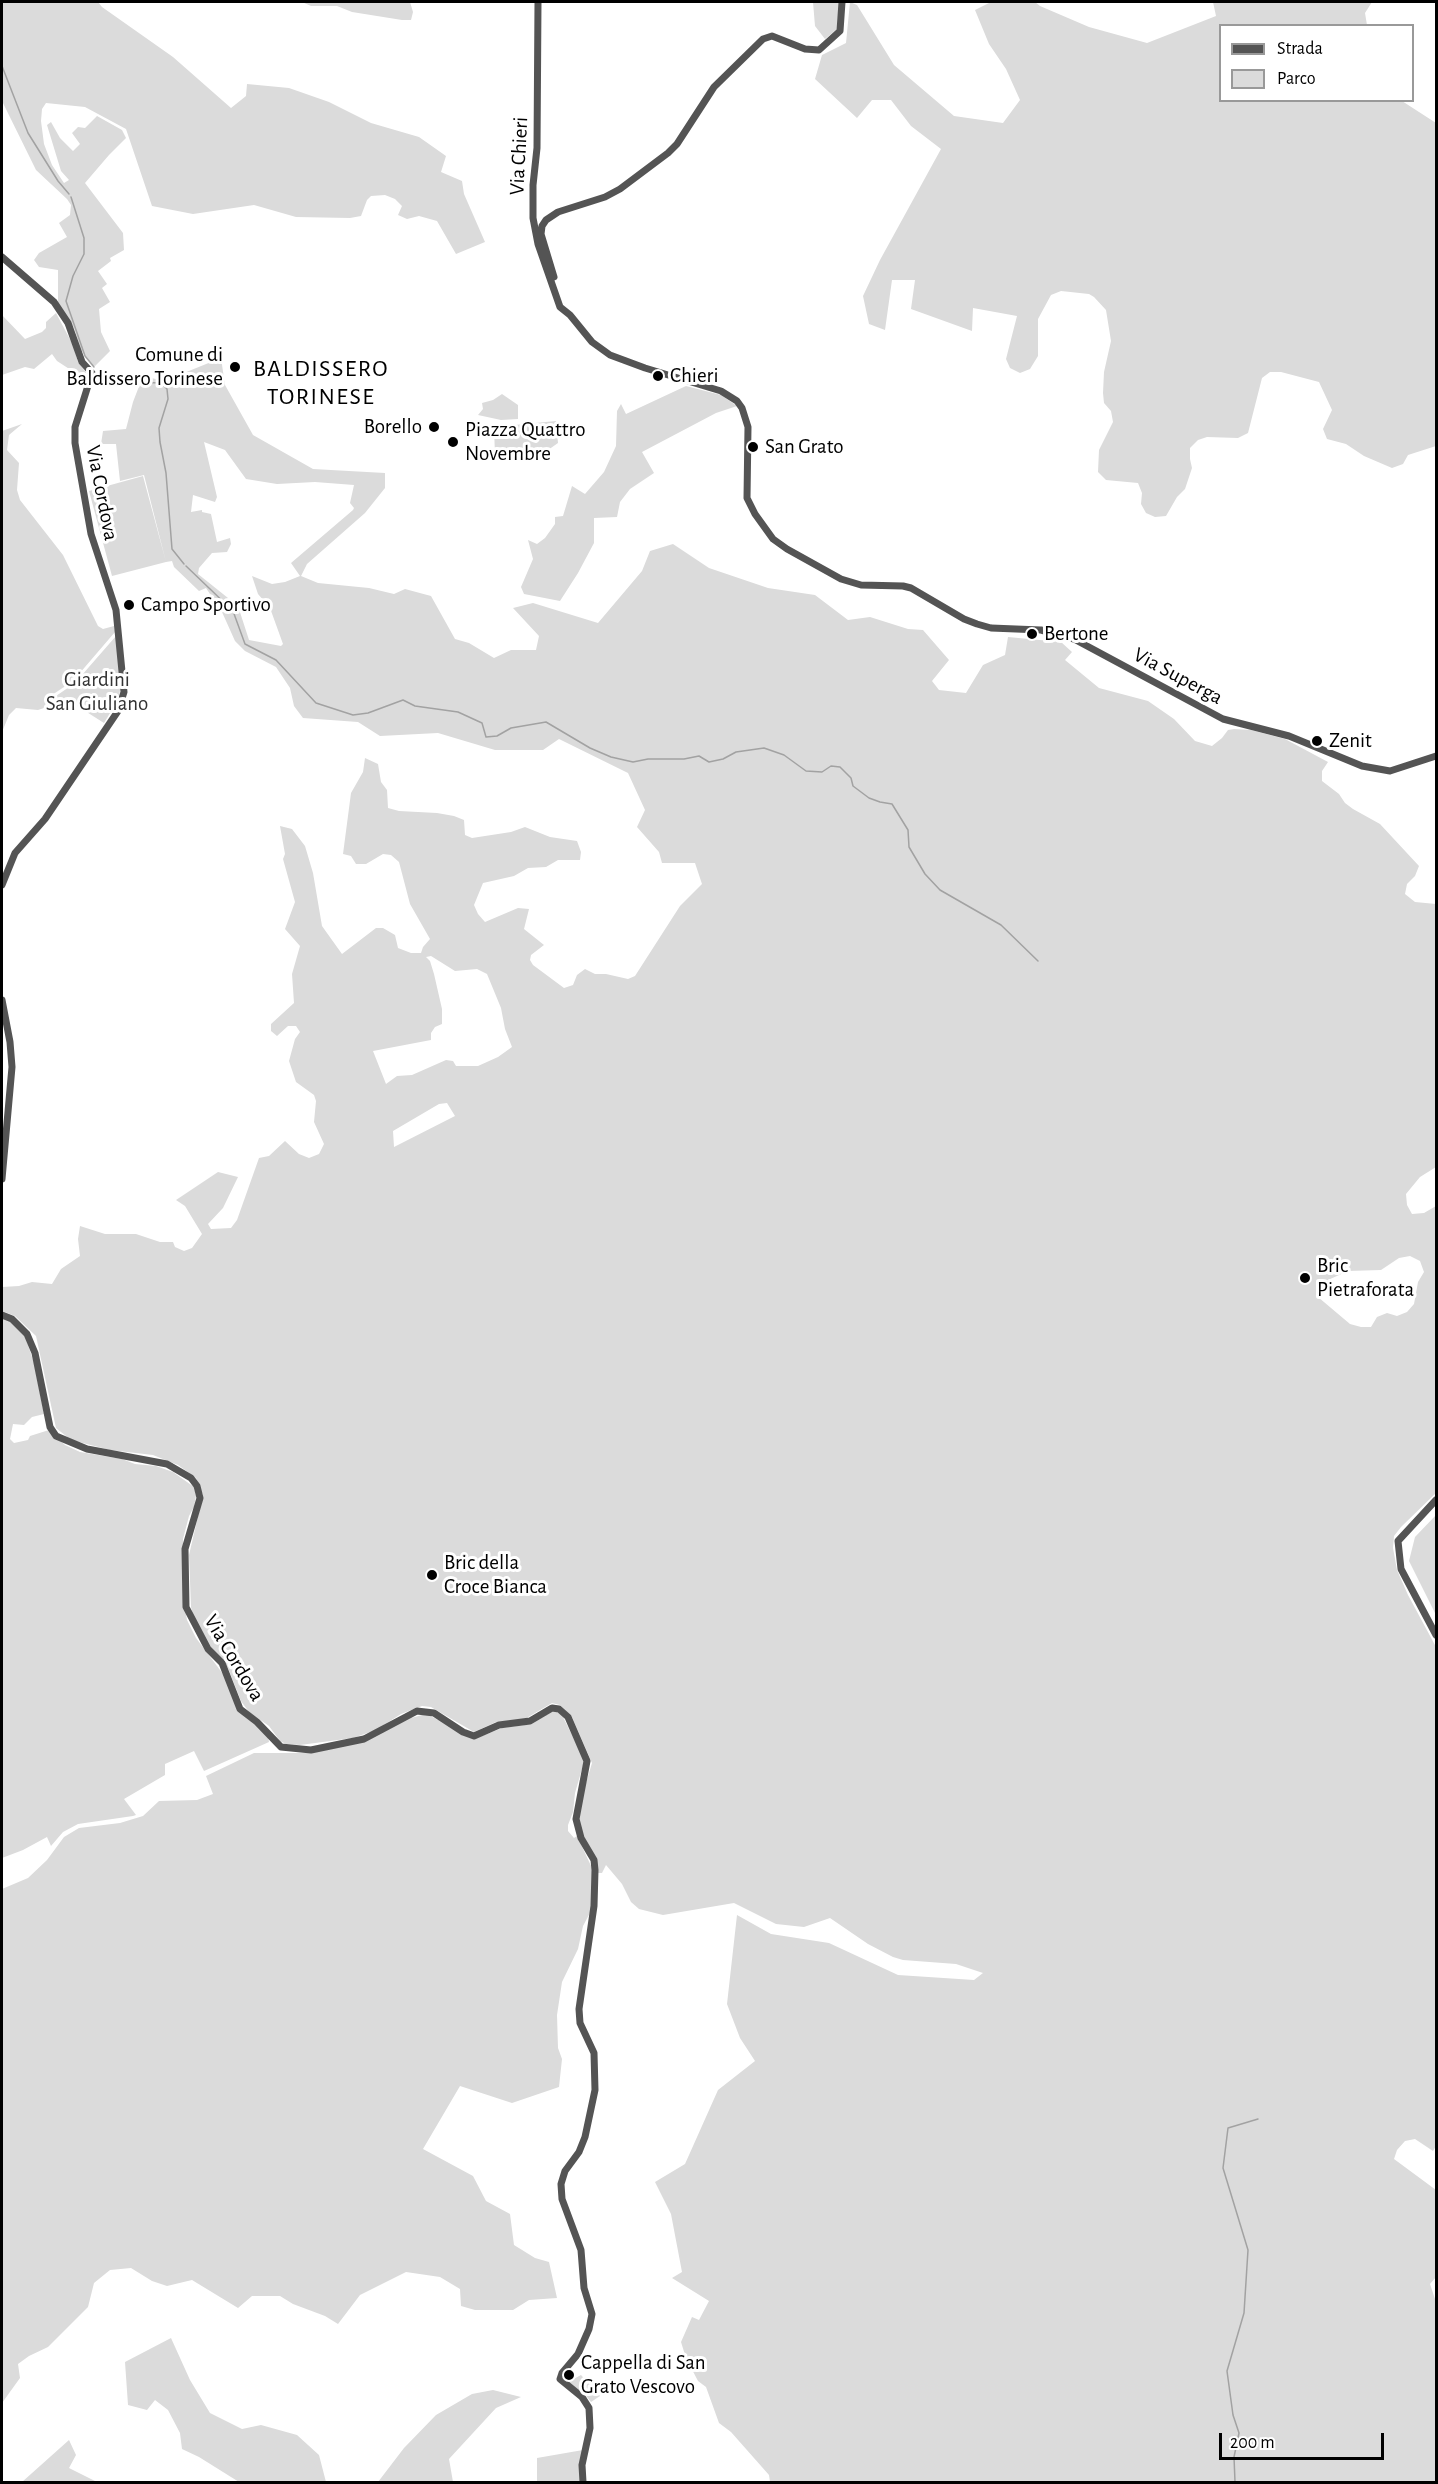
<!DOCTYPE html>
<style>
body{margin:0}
#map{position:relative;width:1438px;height:2484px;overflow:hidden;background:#fff;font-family:"Alegreya Sans",sans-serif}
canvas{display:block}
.frame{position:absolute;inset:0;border:3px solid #000;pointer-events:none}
.legend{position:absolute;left:1219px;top:24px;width:195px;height:78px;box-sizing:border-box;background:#fff;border:2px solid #999;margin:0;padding:8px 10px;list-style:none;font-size:18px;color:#000}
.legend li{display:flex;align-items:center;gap:12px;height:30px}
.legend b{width:30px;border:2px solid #999}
.scale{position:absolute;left:1219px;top:2433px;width:165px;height:27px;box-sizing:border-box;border:3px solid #000;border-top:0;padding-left:8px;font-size:18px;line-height:21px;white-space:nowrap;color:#000;-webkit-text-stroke:4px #fff;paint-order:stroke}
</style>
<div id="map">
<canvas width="1438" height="2484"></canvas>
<div class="frame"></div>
<ul class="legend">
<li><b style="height:8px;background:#545454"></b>Strada</li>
<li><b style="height:16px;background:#dbdbdb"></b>Parco</li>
</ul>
<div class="scale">200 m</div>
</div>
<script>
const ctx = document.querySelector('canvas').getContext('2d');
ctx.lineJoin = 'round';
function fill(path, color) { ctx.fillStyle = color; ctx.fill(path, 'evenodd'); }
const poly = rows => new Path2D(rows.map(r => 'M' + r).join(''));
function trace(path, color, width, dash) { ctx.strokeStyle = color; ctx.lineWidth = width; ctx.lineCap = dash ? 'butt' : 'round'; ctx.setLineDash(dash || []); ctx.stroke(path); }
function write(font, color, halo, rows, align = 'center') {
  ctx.font = font + ' "Alegreya Sans",sans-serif'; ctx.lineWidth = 6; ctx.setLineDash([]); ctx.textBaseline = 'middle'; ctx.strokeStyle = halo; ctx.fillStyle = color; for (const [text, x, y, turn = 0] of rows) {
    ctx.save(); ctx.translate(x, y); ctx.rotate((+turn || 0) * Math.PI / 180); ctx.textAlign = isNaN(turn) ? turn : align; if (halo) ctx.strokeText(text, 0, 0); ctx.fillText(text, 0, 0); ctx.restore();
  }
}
fill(poly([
 [2,2,98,2,102,7,173,57,231,108,246,96,247,84,289,88,329,102,371,123,419,137,446,156,441,172,462,181,464,194,485,242,456,254,437,221,419,216,407,219,398,215,402,206,395,199,385,195,371,196,367,200,361,216,350,218,296,217,254,205,193,214,152,206,126,129,85,107,46,103,42,109,41,121,44,144,52,165,64,183,69,180,61,171,47,125,51,122,60,138,73,151,80,144,72,133,78,127,85,128,97,116,122,130,126,138,109,155,85,183,123,233,124,250,110,258,111,261,98,271,107,284,102,288,110,302,99,309,101,332,110,351,95,366,92,365,81,350,74,328,58,303,58,270,39,267,34,260,39,253,67,237,59,223,70,215,71,205,67,199,36,170,2,101],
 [302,2,410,2,413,12,411,20,402,20,352,12,337,6,311,6],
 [813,2,839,2,837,29,825,39,815,26],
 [850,2,857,5,894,65,954,116,1003,123,1020,100,1006,69,989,44,975,10,991,2,1035,2,1040,6,1089,27,1147,43,1216,16,1213,2,1372,2,1365,13,1367,25,1220,26,1220,100,1402,101,1436,123,1436,446,1408,455,1403,464,1392,468,1364,456,1346,444,1327,439,1323,429,1332,410,1319,382,1281,372,1270,372,1262,378,1248,433,1238,438,1207,437,1198,440,1190,448,1190,459,1192,468,1185,489,1177,497,1166,516,1155,517,1146,513,1141,504,1142,493,1138,483,1106,480,1098,472,1099,450,1113,422,1111,411,1104,403,1103,393,1104,372,1111,341,1106,310,1094,297,1089,294,1061,291,1051,295,1038,319,1038,356,1030,369,1020,373,1010,368,1006,359,1017,316,973,308,972,331,911,309,915,280,892,280,885,330,869,324,863,296,880,260,941,149,911,126,891,100,872,100,857,118,815,79,822,55,846,43],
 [56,313,73,345,78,362,88,375,77,374,57,361,52,354,34,369,25,367,2,375,2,315,25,339,42,332,46,328,46,322],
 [221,358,225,385,253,435,313,469,385,473,385,488,365,513,307,564,301,576,318,583,369,588,394,594,405,589,431,596,455,639,469,643,494,658,511,650,536,650,539,636,513,608,533,603,598,623,642,571,650,551,673,544,709,568,768,588,815,595,848,620,870,617,908,629,923,630,949,660,932,681,939,690,966,693,983,665,1005,655,1008,637,1061,642,1072,652,1065,660,1099,688,1148,701,1174,719,1195,741,1212,746,1222,738,1228,730,1234,729,1251,730,1285,739,1328,762,1322,771,1322,781,1339,794,1345,803,1353,809,1380,824,1419,866,1415,876,1407,884,1405,894,1415,902,1436,904,1436,1167,1420,1177,1406,1194,1407,1205,1412,1214,1424,1213,1436,1206,1436,1493,1401,1527,1394,1536,1393,1548,1397,1570,1408,1595,1436,1647,1436,2146,1433,2151,1415,2139,1405,2141,1397,2150,1394,2159,1436,2190,1436,2277,1430,2284,1436,2302,1436,2482,770,2482,769,2475,731,2432,719,2423,706,2387,698,2381,686,2358,681,2342,692,2317,699,2320,709,2301,672,2278,682,2272,671,2214,655,2182,685,2164,718,2090,755,2061,740,2038,727,2004,737,1915,771,1934,829,1943,898,1975,974,1980,983,1973,956,1964,903,1960,893,1957,868,1944,830,1918,804,1927,776,1924,734,1903,663,1915,639,1909,631,1902,622,1884,606,1865,602,1873,598,1873,596,1859,583,1836,579,1819,582,1796,592,1763,572,1717,560,1705,552,1703,525,1719,496,1722,474,1732,431,1707,422,1706,401,1714,376,1730,353,1738,300,1745,286,1744,280,1741,269,1726,249,1712,241,1701,228,1668,205,1640,194,1618,191,1607,189,1555,203,1495,196,1478,178,1465,153,1455,110,1450,71,1440,56,1428,36,1336,15,1316,2,1311,2,1287,19,1286,32,1282,52,1284,61,1269,80,1256,78,1239,80,1226,105,1234,136,1234,160,1242,173,1242,175,1247,184,1251,192,1248,202,1234,185,1206,176,1200,218,1172,238,1177,223,1208,208,1224,211,1229,231,1228,237,1220,259,1158,269,1156,285,1141,299,1154,309,1158,319,1154,324,1144,314,1122,316,1101,314,1095,296,1082,289,1061,295,1039,300,1032,296,1026,288,1026,277,1036,271,1031,271,1024,294,1003,292,974,300,946,285,929,295,902,283,859,285,854,280,826,292,829,305,846,313,873,322,926,342,954,376,928,383,928,395,935,398,948,411,953,421,953,423,947,430,939,410,904,399,862,391,855,383,854,366,864,356,864,351,856,343,854,351,793,363,772,365,758,378,764,381,782,387,790,388,808,399,811,437,813,454,816,464,820,465,835,472,838,511,832,525,827,550,837,577,841,581,852,580,860,558,860,546,867,528,868,514,876,483,883,474,905,478,914,485,922,518,908,529,909,524,929,544,945,531,955,530,960,533,965,564,988,573,985,577,975,585,969,595,974,606,974,628,979,635,976,680,906,702,884,695,863,662,863,659,852,637,827,645,810,628,773,559,739,543,750,495,750,438,733,380,736,358,722,303,718,294,706,290,688,276,667,245,651,235,641,222,612,206,588,199,591,174,567,172,561,166,562,144,475,120,481,116,444,101,444,103,431,126,429,133,402,143,376,164,381],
 [204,442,225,450,246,479,277,484,315,482,354,485,350,503,354,508,353,510,291,563,300,576,285,582,272,584,252,576,258,594,270,608,283,644,281,646,249,640,238,606,198,574,199,568,212,553,227,552,231,544,230,538,217,542,211,514,202,512,202,510,191,512,193,495,215,502,217,497],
 [431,956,455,971,477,969,487,974,501,1008,505,1029,512,1047,498,1057,478,1066,456,1066,453,1061,446,1060,412,1075,397,1076,386,1084,373,1051,431,1040,431,1033,435,1027,442,1024,442,1009,434,974,430,961,426,957],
 [447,1103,455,1116,394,1147,393,1131,439,1104],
 [1410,1256,1420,1261,1424,1272,1418,1282,1414,1304,1407,1312,1397,1316,1387,1313,1377,1317,1371,1327,1361,1327,1350,1324,1318,1297,1319,1288,1328,1280,1348,1271,1381,1270,1399,1258],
 [686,386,721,395,737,406,716,413,642,452,654,473,630,489,620,502,617,517,594,518,594,543,578,573,560,601,524,594,521,587,533,559,528,540,537,544,545,538,555,524,555,517,563,516,572,486,585,494,604,472,616,446,617,411,621,404,626,414],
 [502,394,518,405,518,419,501,420,478,415,483,409,482,403,493,400],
 [556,421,558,443,548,450,542,453,520,456,495,456,494,427],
 [22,424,9,435,7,450,19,463,17,490,20,500,63,555,98,626,103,629,114,626,115,632,73,681,49,697,44,708,38,710,16,708,9,715,2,732,2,431],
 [143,476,166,562,112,576,89,491],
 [116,636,121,686,118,700,104,723,74,704,67,712,50,704,56,696,75,683],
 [2,1317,10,1320,25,1336,34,1363,44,1414,32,1417,24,1425,13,1424,10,1439,14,1443,28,1440,30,1436,49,1430,65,1445,80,1452,122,1459,135,1464,156,1466,173,1472,194,1487,196,1496,194,1507,189,1516,183,1539,184,1602,187,1620,196,1638,226,1678,233,1700,268,1736,269,1742,204,1771,194,1751,165,1764,165,1775,124,1799,136,1815,133,1816,78,1824,63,1832,51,1846,47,1837,23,1850,2,1858],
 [1436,1515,1436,1615,1409,1561,1415,1537],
 [553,1711,561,1713,582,1755,584,1762,575,1793,573,1812,568,1825,568,1831,574,1838,577,1836,592,1868,591,1911,583,1926,578,1949,562,1982,557,2015,558,2048,562,2059,559,2087,512,2103,460,2086,423,2149,473,2176,486,2201,510,2214,514,2245,535,2258,549,2262,557,2298,529,2300,513,2310,475,2310,461,2306,460,2289,440,2277,406,2272,360,2295,338,2324,325,2316,293,2304,280,2296,252,2296,238,2308,192,2280,167,2286,152,2281,131,2268,110,2270,94,2283,88,2307,48,2347,29,2356,18,2364,20,2378,2,2403,2,1889,28,1878,47,1860,64,1837,79,1828,120,1823,143,1816,159,1801,197,1800,213,1794,206,1776,254,1753,306,1753,359,1743,411,1718,426,1714,477,1738,502,1728,532,1724],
 [171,2338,190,2380,210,2413,242,2429,261,2425,297,2435,319,2455,326,2482,239,2482,199,2457,182,2449,180,2433,168,2410,155,2400,147,2410,128,2405,125,2362],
 [581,2375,600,2396,591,2402,584,2393,582,2395,568,2382],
 [493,2390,521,2397,496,2408,449,2459,453,2482,378,2482,404,2448,436,2415,472,2394],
 [69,2440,76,2455,69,2468,97,2482,22,2482],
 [583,2450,582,2482,537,2482,537,2458]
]), '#dbdbdb');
trace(poly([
 [2,66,28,133,58,181,69,194],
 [71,197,84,238,84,254,73,276,66,301,85,356,94,367],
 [103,373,130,382,161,383,167,389,168,399,159,428,160,442,166,473,172,549,184,564],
 [186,566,233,611,245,644,276,660,316,703,353,715,368,713,403,700,415,706,458,712,482,723,486,737,497,736,511,728,546,722,590,748,611,757,633,762,648,759,684,759,699,756,709,762,723,759,736,752,764,748,784,755,806,771,822,772,831,766,840,767,851,778,853,786,869,798,880,802,892,804,908,830,909,847,925,874,940,890,1001,925,1038,961],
 [1235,2482,1234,2457,1239,2433,1233,2415,1227,2371,1244,2313,1248,2250,1223,2168,1228,2128,1258,2119]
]), '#a2a2a2', 1.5);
trace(poly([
 [538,2,537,148,533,185,533,218,538,244,560,307,570,315,592,342,610,355,645,368,721,391,737,401,742,408,748,427,747,498,755,514,773,539,787,549,841,579,861,585,903,586,911,588,964,619,977,624,991,628,1041,630,1074,639,1223,719,1289,736,1362,766,1390,771,1436,756],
 [2,257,54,302,68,323,82,362,92,373,75,427,75,443,91,534,116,610,124,692,118,711,45,819,15,853,2,885],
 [554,277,541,234,542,226,546,220,558,212,605,197,620,189,668,153,677,144,714,87,763,39,772,36,805,49,819,50,840,31,842,2],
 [2,1000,10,1042,12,1067,2,1179],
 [2,1315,12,1319,27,1334,35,1353,50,1427,56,1436,87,1449,167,1464,191,1478,197,1486,200,1498,185,1549,186,1607,208,1649,222,1663,240,1709,257,1722,281,1747,311,1750,364,1739,417,1711,434,1713,463,1732,474,1736,499,1725,530,1721,552,1708,559,1709,568,1717,587,1761,576,1819,581,1838,594,1860,595,1870,594,1906,579,2009,580,2023,594,2053,595,2090,585,2137,579,2152,565,2171,561,2184,562,2199,581,2250,584,2288,592,2314,589,2329,578,2354,562,2373,560,2379,582,2397,589,2408,590,2428,582,2465,583,2482],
 [1436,1500,1398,1541,1401,1569,1436,1635]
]), '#545454', 7);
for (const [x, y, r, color] of [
 [235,367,6,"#000"],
 [658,376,6,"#000"],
 [434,427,6,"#000"],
 [453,442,6,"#000"],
 [753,447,6,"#000"],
 [129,605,6,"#000"],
 [1032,634,6,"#000"],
 [1317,741,6,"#000"],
 [1305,1278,6,"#000"],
 [432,1575,6,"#000"],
 [569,2375,6,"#000"]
]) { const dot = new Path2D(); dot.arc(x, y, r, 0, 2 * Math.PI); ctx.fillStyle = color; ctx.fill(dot); trace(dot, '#fff', 2); }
write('21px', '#000', '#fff', [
 ["Via Chieri",519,156,-87],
 ["Via Cordova",102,493,79],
 ["Via Superga",1178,676,28],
 ["Via Cordova",234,1658,59]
]);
write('21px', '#000', '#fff', [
 ["Comune di",223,355,"right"],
 ["Baldissero Torinese",223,379,"right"],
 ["Chieri",670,376],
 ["Borello",422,427,"right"],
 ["Piazza Quattro",465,430],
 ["Novembre",465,454],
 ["San Grato",765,447],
 ["Campo Sportivo",141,605],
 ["Bertone",1044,634],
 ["Zenit",1329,741],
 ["Bric",1317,1266],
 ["Pietraforata",1317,1290],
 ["Bric della",444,1563],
 ["Croce Bianca",444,1587],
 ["Cappella di San",581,2363],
 ["Grato Vescovo",581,2387]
], 'left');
write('21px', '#323232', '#fff', [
 ["Giardini",97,680],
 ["San Giuliano",97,704]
]);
ctx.letterSpacing = '1.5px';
write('24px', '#000', '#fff', [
 ["BALDISSERO",321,369],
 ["TORINESE",321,397]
]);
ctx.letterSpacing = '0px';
</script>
